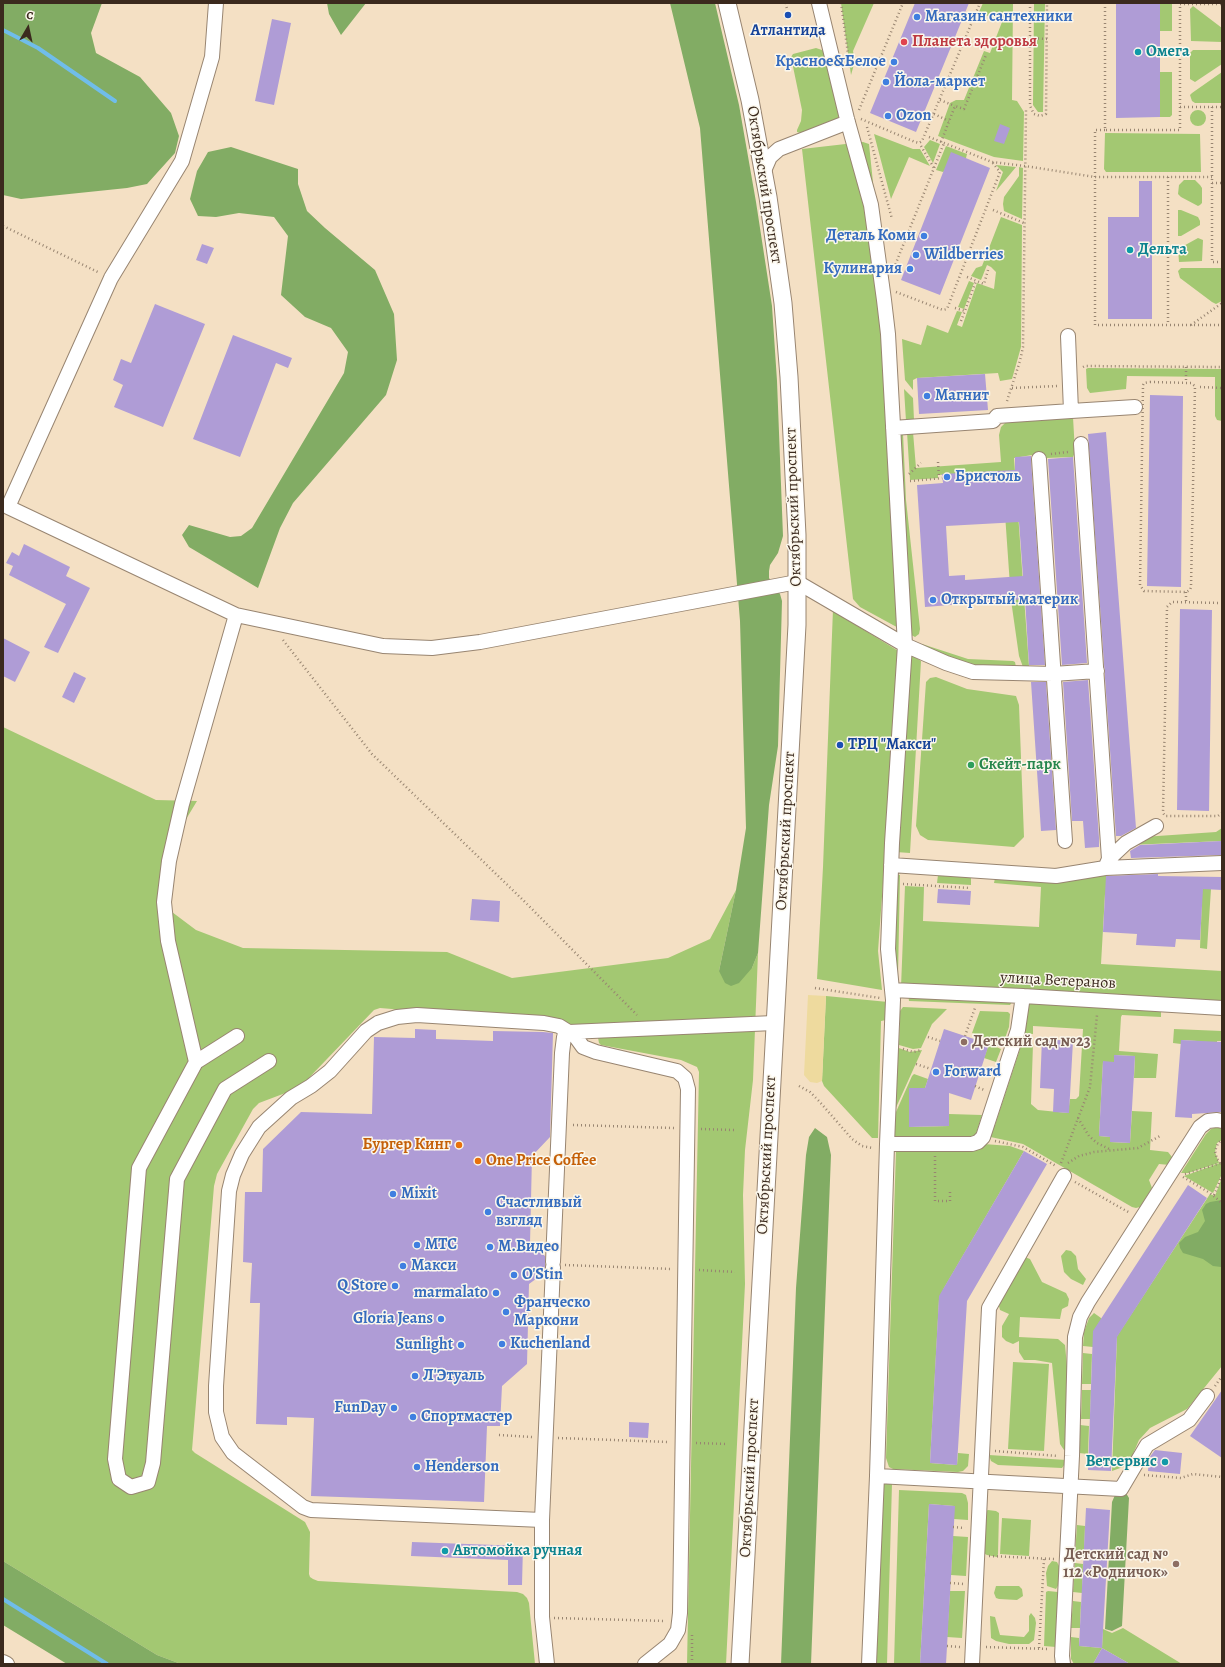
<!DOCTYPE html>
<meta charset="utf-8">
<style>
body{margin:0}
#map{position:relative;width:1225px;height:1667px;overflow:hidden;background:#f4e0c4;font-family:Alegreya,serif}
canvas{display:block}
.frame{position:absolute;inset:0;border:4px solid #3b2a1e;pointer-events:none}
.north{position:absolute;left:8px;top:8px;width:40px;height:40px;-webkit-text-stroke:3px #fbf7ec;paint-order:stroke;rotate:9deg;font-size:11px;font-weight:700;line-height:16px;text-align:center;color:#3b2a1e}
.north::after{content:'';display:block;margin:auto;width:14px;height:18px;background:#3b2a1e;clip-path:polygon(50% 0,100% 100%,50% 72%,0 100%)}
</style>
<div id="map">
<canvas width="1225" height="1667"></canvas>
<div class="frame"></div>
<div class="north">С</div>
</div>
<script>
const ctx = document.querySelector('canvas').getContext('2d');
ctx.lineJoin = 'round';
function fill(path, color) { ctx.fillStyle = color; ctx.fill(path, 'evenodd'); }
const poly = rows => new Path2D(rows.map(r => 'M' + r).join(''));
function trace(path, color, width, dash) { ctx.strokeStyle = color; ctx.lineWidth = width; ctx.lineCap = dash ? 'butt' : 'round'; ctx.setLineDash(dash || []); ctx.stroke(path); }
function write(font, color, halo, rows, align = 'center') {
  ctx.font = font + ' Alegreya,serif'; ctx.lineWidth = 3; ctx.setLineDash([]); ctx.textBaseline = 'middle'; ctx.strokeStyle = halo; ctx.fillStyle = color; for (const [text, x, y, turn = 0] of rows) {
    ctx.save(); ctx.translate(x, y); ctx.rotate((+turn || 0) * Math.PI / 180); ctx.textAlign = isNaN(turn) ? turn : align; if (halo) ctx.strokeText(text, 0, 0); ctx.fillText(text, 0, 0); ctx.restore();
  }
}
fill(poly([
 [841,3,874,3,853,51,855,61,851,75],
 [983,3,1013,3,1012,100,1017,101,1024,112,1023,161,994,157,938,136,950,103,956,100,964,100,984,51,990,53,1002,22,979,12],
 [1034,3,1045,3,1043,112,1038,112,1033,105],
 [1160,3,1172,3,1172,31,1160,31],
 [1193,6,1222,28,1222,42,1191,41,1190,9],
 [816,48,822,50,825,53,839,113,838,118,834,121,800,133,797,132,797,130,801,121,802,110,791,57,793,54],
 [1193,50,1222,50,1222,64,1195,82,1190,79,1190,53],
 [1160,72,1172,72,1172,115,1170,117,1160,117],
 [1222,72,1222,103,1195,103,1192,101,1190,95,1192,93],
 '1190 118a8 8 0 1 1 16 0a8 8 0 1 1-16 0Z',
 [1105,133,1200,134,1201,172,1106,172,1104,169],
 [874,134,913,149,920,149,930,166,909,157,891,199],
 [930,140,940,144,933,163,924,147],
 [863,142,869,144,899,433,903,433,906,500,920,629,919,634,915,637,860,607,853,599,802,149],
 [946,146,967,154,966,158,943,172,936,170],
 [996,165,1016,167,996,191,1003,172],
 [1019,167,1023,168,1022,219,1004,211,1003,204,1004,197,1019,176],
 [1184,180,1195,180,1200,185,1202,188,1202,203,1200,205,1198,206,1181,197,1178,194,1179,185],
 [1178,210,1181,210,1198,217,1200,221,1200,225,1181,236,1178,236],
 [1001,217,1022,225,1021,347,1012,379,1000,381,998,373,917,378,913,380,913,390,905,380,902,339,921,345,927,325,948,333,957,311,962,312,957,325,962,327,977,283,994,289,996,272,991,267,987,265,981,280,971,276,976,268,982,266],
 [1198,238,1203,240,1202,261,1179,262,1178,249],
 [1181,268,1222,268,1222,301,1216,304,1212,302,1180,278,1178,271],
 [969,281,974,283,964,309,958,307],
 [1088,368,1222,369,1222,421,1217,420,1215,416,1215,377,1127,376,1126,389,1090,393,1087,388,1086,369],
 [904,389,913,398,914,420,906,421],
 [1073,417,1075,452,1073,457,1046,458,1032,455,1014,458,1029,666,1023,667,1019,656,1011,600,1002,471,938,475,938,478,910,480,907,432,913,432,916,468,1001,462,999,435,1001,427,1006,422],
 [833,609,846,619,900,652,878,951,882,990,817,979,823,867],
 [922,644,968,659,1013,661,1015,662,1016,667,975,667,958,662,920,645],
 [909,653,921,661,910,853,896,852],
 [936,677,967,689,1016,696,1019,705,1024,837,1014,847,928,840,920,835,916,826,926,682,930,678],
 [3,727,156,800,197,801,173,841,164,906,196,930,243,948,447,952,512,978,668,958,710,939,736,890,719,971,752,968,758,953,753,1080,745,1150,743,1195,745,1284,726,1664,687,1664,699,1072,697,1067,681,1060,601,1045,599,1043,596,1027,595,1026,380,1008,374,1010,303,1084,296,1089,259,1103,253,1109,217,1174,214,1186,192,1450,195,1453,305,1522,310,1532,309,1574,310,1577,313,1579,318,1581,517,1592,523,1594,527,1598,529,1603,535,1664,181,1664,157,1655,3,1561],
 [1222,828,1222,841,1129,845,1143,837,1216,832],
 [894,874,900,875,898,976,894,972],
 [938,875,971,877,971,885,937,883],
 [1106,875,1106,887,1211,889,1207,949,1200,948,1202,899,1105,894,1101,964,1222,971,1221,1003,901,987,905,886,924,887,923,921,1039,927,1041,887,994,883,995,878],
 [908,993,1012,1002,1010,1005,909,1001],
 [826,996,888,1002,886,1020,881,1021,878,1138,872,1138,824,1086,822,1081],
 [1025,1002,1159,1009,1161,1012,1161,1017,1122,1015,1121,1017,1119,1051,1158,1054,1156,1078,1134,1078,1135,1056,1114,1055,1114,1062,1103,1062,1099,1136,1110,1137,1110,1142,1130,1143,1132,1111,1152,1112,1150,1150,1168,1152,1172,1157,1170,1165,1159,1164,1149,1180,1152,1188,1140,1207,1136,1208,1132,1207,1023,1144,986,1136,991,1126,995,1125,1022,1043,1033,1044,1031,1104,1038,1110,1068,1113,1070,1099,1076,1099,1079,1096,1083,1029,1033,1026,1033,1034,1023,1033],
 [903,1007,947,1009,932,1024,921,1048,913,1049,899,1045,900,1011],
 [980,1011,1008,1012,1010,1014,1009,1027,1003,1044,972,1033],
 [1174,1029,1222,1031,1222,1041,1217,1041,1217,1045,1197,1041,1182,1040,1181,1044,1173,1043],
 [989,1044,1001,1049,996,1062,984,1058],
 [896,1047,910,1052,922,1050,894,1112],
 [914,1074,928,1079,925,1088,909,1089,910,1127,949,1126,949,1114,982,1115,975,1137,894,1138,896,1112,912,1076],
 [1217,1127,1222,1128,1222,1140,1217,1143,1215,1152,1219,1163,1188,1173,1181,1173,1206,1134,1211,1129],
 [984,1144,1010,1146,1024,1151,944,1288,939,1300,930,1463,957,1465,958,1453,969,1454,968,1466,963,1471,958,1472,893,1469,889,1467,886,1458,896,1151,898,1149],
 [1220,1163,1222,1164,1222,1174,1213,1193,1184,1176],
 [1222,1177,1222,1366,1187,1409,1150,1428,1139,1440,1130,1461,1123,1467,1112,1471,1117,1337,1093,1347,1083,1346,1084,1332,1089,1318,1094,1313,1101,1318,1117,1336,1210,1194,1215,1196],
 [1066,1250,1071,1251,1076,1256,1078,1269,1086,1279,1083,1285,1071,1279,1064,1272,1061,1256],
 [1022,1256,1030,1259,1042,1282,1066,1293,1069,1299,1068,1306,1062,1309,1060,1319,1020,1317,1019,1337,1058,1339,1065,1345,1068,1377,1067,1449,1064,1450,1060,1444,1052,1363,1035,1360,1024,1360,1019,1352,1019,1341,1013,1344,1006,1341,1002,1337,1002,1326,1009,1314,1000,1310,998,1302],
 [1083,1353,1092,1354,1091,1384,1082,1384],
 [1013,1362,1049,1364,1044,1451,1008,1449],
 [1082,1390,1091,1390,1090,1419,1081,1419],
 [1080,1425,1089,1426,1088,1454,1079,1453],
 [989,1455,1066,1460,1065,1464,1062,1468,998,1465,991,1461],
 [885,1483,892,1483,887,1664,873,1664,882,1485],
 [899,1490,962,1493,966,1495,968,1503,968,1520,954,1519,954,1506,929,1504,920,1664,894,1664],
 [988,1510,996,1511,999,1513,998,1554,997,1557,987,1555,983,1553,984,1512],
 [1002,1518,1031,1520,1029,1556,1000,1554],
 [1077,1525,1085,1526,1084,1556,1075,1555],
 [953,1536,968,1537,966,1576,951,1575],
 [1052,1561,1057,1562,1059,1566,1059,1584,1056,1589,1047,1586,1046,1573,1048,1566],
 [1075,1563,1083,1564,1082,1593,1073,1592],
 [996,1586,1019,1586,1022,1589,1023,1596,1017,1600,999,1599,996,1598,994,1593],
 [950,1591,965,1591,962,1638,947,1637],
 [1048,1591,1058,1592,1056,1647,1044,1646,1046,1592],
 [1073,1601,1081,1602,1080,1628,1071,1628],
 [1031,1613,1035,1618,1036,1623,1034,1640,1029,1644,1009,1644,996,1641,991,1638,990,1616,995,1617,1000,1635,1024,1637,1029,1631,1029,1616],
 [1123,1628,1182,1664,1130,1664,1102,1648,1093,1664,1074,1664,1071,1659,1071,1637,1079,1638,1079,1646,1102,1648,1103,1629,1112,1633]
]), '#a3c872');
fill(poly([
 [3,3,102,3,91,33,96,53,140,77,171,113,179,136,175,153,147,184,127,188,21,199,3,195],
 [327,3,366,3,341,35,329,14],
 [670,3,715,3,739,105,756,202,772,306,777,381,783,536,778,553,770,565,769,571,769,578,780,594,782,601,778,746,769,805,758,953,752,968,739,983,731,986,725,983,719,971,736,890,746,828,740,621,700,128],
 [231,147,298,169,298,184,307,211,325,228,375,270,394,314,397,360,386,395,293,503,280,528,258,588,189,547,182,535,189,525,230,537,241,536,252,528,344,373,348,352,331,328,305,317,281,295,288,236,274,217,239,213,216,217,198,216,190,199,197,171,208,152],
 [815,1128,827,1137,831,1155,811,1664,781,1664,796,1288,806,1155,809,1137],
 [1222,1183,1222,1267,1221,1267,1213,1266,1203,1259,1183,1253,1180,1248,1179,1243,1185,1237,1198,1232,1205,1221,1202,1210,1206,1204,1210,1202,1222,1200,1221,1188],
 [1122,1491,1126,1493,1129,1498,1122,1626,1112,1631,1105,1629,1112,1502,1115,1495],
 [3,1561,157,1655,181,1664,67,1664,3,1625]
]), '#82ac64');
fill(poly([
 [808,995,826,996,822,1081,817,1083,810,1082,804,1075]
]), '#eeda9e');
trace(poly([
 [3,30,38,48,115,101],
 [3,1599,107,1664]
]), '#70bdea', 4);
fill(poly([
 [915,3,969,3,916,132,870,113],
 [1116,3,1160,3,1160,117,1116,118],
 [272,19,291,23,274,105,255,101],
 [1000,124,1010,128,1004,144,994,141],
 [951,152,990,168,940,295,901,280],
 [1139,181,1152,181,1152,319,1108,319,1108,217,1139,217],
 [202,244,214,248,207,264,196,260],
 [155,304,205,324,163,427,114,407,123,385,113,380,121,359,131,363],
 [233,335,292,358,288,368,276,363,240,457,193,439],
 [985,374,988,410,919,414,917,378],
 [1150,395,1183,396,1181,587,1147,586],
 [1106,432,1136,828,1121,836,1116,836,1088,434],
 [1031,456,1031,460,1045,665,1029,665,1025,599,925,607,917,485,943,483,942,474,1015,470,1015,457],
 [1019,522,1023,576,965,580,965,575,949,576,946,526],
 [1073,457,1087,663,1062,665,1048,459],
 [24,544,70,567,66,576,90,588,58,653,44,647,66,604,9,575,13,566,6,563,12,552,19,556],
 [1180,609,1212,610,1209,811,1177,810],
 [3,638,30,652,15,682,3,676],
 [74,672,86,678,74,703,62,697],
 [1088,680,1099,838,1099,847,1085,848,1083,821,1072,821,1063,682],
 [1031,682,1046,682,1056,830,1041,831],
 [1222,841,1222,855,1131,858,1130,851,1140,845],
 [1158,874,1158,876,1222,877,1222,890,1203,889,1200,940,1176,939,1175,947,1136,945,1137,934,1103,932,1106,876],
 [938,889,971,891,970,905,937,903],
 [472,899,500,901,499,922,470,920],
 [415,1029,436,1030,436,1039,493,1041,493,1031,543,1032,553,1033,550,1137,532,1156,530,1244,545,1256,545,1265,544,1273,529,1284,527,1364,502,1386,500,1426,487,1426,484,1502,311,1496,314,1418,287,1417,287,1425,256,1424,260,1303,250,1303,252,1263,243,1262,245,1192,262,1192,263,1149,301,1112,372,1114,374,1037,415,1038],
 [944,1029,989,1044,971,1100,949,1093,949,1126,909,1127,909,1088,925,1088],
 [1042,1039,1073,1041,1069,1113,1053,1112,1054,1089,1040,1088],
 [1181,1040,1222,1042,1222,1112,1192,1114,1192,1118,1175,1117],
 [1114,1055,1135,1056,1130,1143,1110,1142,1110,1137,1099,1136,1103,1061,1114,1062],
 [1024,1151,1047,1164,967,1301,957,1465,930,1463,939,1296],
 [1188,1185,1207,1198,1117,1337,1111,1471,1088,1470,1093,1331],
 [1222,1390,1222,1458,1190,1436],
 [629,1422,649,1423,648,1438,629,1437],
 [1155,1450,1182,1453,1180,1474,1148,1471,1149,1458],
 [929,1504,955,1506,946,1664,920,1664],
 [1086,1508,1110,1510,1102,1648,1079,1646],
 [412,1542,523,1546,522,1585,508,1585,508,1560,411,1556],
 [1102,1648,1130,1664,1093,1664]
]), '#af9cd6');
const minor = poly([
 [216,3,212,57,182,161,111,278,8,507,236,615,383,646,432,648,480,642,797,582,905,645,946,663,973,672,1053,674,1097,671],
 [819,3,847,119,871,205,884,300,888,334,905,645,892,843,888,949,893,1000,887,1144,877,1476,869,1664],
 [763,173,770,157,779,149,848,122],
 [1071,411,1135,407],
 [893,428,993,421,997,416,1071,411,1068,336],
 [1081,444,1109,859,1105,868,1222,863],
 [1039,459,1065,841],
 [236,615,182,804,169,861,164,902,168,941,196,1062,139,1168,115,1459,119,1479,131,1487,148,1482,153,1463,177,1179,225,1089,269,1061],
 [1109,859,1126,843,1156,826],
 [891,865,1056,876,1105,868],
 [892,990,1023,996,1222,1008],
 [196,1062,237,1036],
 [887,1144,972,1144,978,1142,983,1137,1018,1030,1023,996],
 [553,1262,562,1053,564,1037,569,1032,774,1023],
 [877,1476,1121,1489,1147,1445,1189,1420,1207,1396],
 [542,1520,311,1510,303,1507,233,1453,222,1437,216,1412,216,1386,229,1191,233,1175,242,1154,259,1127,291,1098,311,1086,330,1071,366,1031,378,1023,397,1017,417,1015,544,1023,559,1026,575,1036,583,1047,596,1052,677,1071,685,1078,688,1089,680,1613,678,1630,670,1644,645,1664],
 [3,1662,7,1664],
 [547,1664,542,1617,542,1520,553,1267],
 [972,1664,989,1308,1064,1176],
 [1063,1664,1062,1656,1072,1456,1075,1337,1080,1317,1088,1302,1200,1127,1208,1121,1217,1120,1222,1121]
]);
const major = poly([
 [727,3,750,100,768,197,783,303,789,377,797,535,797,625,793,699,740,1664]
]);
trace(minor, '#988571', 16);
trace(major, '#988571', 19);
trace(poly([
 [786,3,787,10],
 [841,3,850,68],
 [1030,3,1030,106,1034,114,1040,116,1046,114,1047,3],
 [1105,3,1105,130,1180,130,1180,3],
 [1180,4,1222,4],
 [1030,38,1047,39],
 [940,100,955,106],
 [1180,107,1222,107],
 [1212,107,1212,262,1222,262],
 [859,110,903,3],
 [934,114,949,121],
 [861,119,915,142,919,143,922,141,980,3],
 [867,127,892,219],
 [1105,130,1095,130,1095,325,1222,325],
 [929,137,992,162,1025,166,1095,177,1212,177],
 [941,142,955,106,964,109,986,55],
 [921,146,934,168],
 [1168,177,1168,325],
 [1212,183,1222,183],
 [993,210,1024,223],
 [3,226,100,273],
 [894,268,944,143],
 [967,277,984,284,988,270],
 [896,292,943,310,947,309,1000,172,992,162],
 [955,308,965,311],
 [961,321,976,281],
 [1191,325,1222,303],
 [1083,367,1085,366,1222,367],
 [1186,380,1186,366],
 [1150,382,1191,383,1195,386,1191,587,1190,590,1186,592,1144,591,1140,585,1143,385,1144,383,1150,382],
 [1200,387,1222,388],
 [1012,388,1057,386],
 [1007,401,1020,361,1023,347,1026,110],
 [1051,454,1068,452],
 [938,462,939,478],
 [909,474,921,463],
 [910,481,943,478],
 [1186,592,1186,603],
 [1222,603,1172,602,1167,607,1163,813,1165,816,1218,816,1222,813],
 [283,640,372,754,524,901,637,1015],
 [903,884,970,888],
 [815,988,880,998],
 [965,1036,975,1008],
 [928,1037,940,1041],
 [986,1040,999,1045],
 [903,1049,913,1052,922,1050],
 [916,1064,931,1069],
 [799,1086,810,1092,819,1101,852,1139,862,1146,873,1148],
 [975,1086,984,1090],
 [1078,1118,1089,1136,1097,1143,1111,1150],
 [573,1125,674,1128],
 [701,1129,734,1130],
 [995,1141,1023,1147,1056,1166],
 [935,1156,935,1201,950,1201,950,1192],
 [1061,1163,1090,1087,1097,1015],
 [1068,1163,1079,1156,1094,1152,1138,1148,1160,1136],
 [1221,1163,1217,1159,1215,1151,1218,1143,1222,1140],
 [1185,1174,1221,1163],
 [1183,1177,1210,1193,1222,1203],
 [1075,1182,1130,1213],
 [1214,1195,1222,1176],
 [565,1265,672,1269],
 [699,1270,735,1272],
 [1215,1386,1222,1376],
 [499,1435,533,1437],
 [558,1438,669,1442],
 [696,1443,728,1444],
 [995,1451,1058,1456],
 [1144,1475,1181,1478,1193,1474,1222,1477],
 [953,1527,965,1528],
 [989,1556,1054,1559],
 [950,1583,964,1584],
 [554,1618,665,1621],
 [692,1635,692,1664],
 [947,1646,960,1647],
 [986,1647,1049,1649],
 [1039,1648,1044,1559]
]), '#988571', 2.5, [1, 3]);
trace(minor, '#fff', 14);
trace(major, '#fff', 17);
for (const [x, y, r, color] of [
 [788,15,4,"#1a4fb4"],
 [917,17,4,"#3f7fe0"],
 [904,42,4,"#e0444e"],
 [1138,52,4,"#0f9aa8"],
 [894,62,4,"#3f7fe0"],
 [886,82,4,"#3f7fe0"],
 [888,116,4,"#3f7fe0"],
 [924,236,4,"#3f7fe0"],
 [1130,250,4,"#0f9aa8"],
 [916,255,4,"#3f7fe0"],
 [910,269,4,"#3f7fe0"],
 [927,396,4,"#3f7fe0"],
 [947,477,4,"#3f7fe0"],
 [933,600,4,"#3f7fe0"],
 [840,745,4,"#1a4fb4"],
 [971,765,4,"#2e9e5b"],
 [964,1042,4,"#8d6e63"],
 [936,1072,4,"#3f7fe0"],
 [459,1145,4,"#e8710a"],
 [478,1161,4,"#e8710a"],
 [393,1194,4,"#3f7fe0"],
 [488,1212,4,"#3f7fe0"],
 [417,1245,4,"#3f7fe0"],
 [490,1247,4,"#3f7fe0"],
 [403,1266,4,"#3f7fe0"],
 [514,1275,4,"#3f7fe0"],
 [395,1286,4,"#3f7fe0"],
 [496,1293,4,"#3f7fe0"],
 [506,1312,4,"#3f7fe0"],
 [441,1319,4,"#3f7fe0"],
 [502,1344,4,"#3f7fe0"],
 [461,1345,4,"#3f7fe0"],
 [415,1376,4,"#3f7fe0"],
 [394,1408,4,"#3f7fe0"],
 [413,1417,4,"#3f7fe0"],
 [1165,1462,4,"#0f9aa8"],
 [417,1467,4,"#3f7fe0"],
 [445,1551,4,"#0f9aa8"],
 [1176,1564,4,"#8d6e63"]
]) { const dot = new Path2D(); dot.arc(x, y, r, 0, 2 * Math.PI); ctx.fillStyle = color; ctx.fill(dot); trace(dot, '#fbf7ec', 1.5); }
write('bold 16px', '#366cbe', '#fbf7ec', [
 ["Магазин сантехники",925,17],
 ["Красное&Белое",886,62,"right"],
 ["Йола-маркет",894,82],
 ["Ozon",896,116],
 ["Деталь Коми",916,236,"right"],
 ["Wildberries",924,255],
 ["Кулинария",902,269,"right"],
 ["Магнит",935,396],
 ["Бристоль",955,477],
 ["Открытый материк",941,600],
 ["Forward",944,1072],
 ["Mixit",401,1194],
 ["Счастливый",496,1203],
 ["взгляд",496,1221],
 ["МТС",425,1245],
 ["М.Видео",498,1247],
 ["Макси",411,1266],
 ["O'Stin",522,1275],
 ["Q Store",387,1286,"right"],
 ["marmalato",488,1293,"right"],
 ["Франческо",514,1303],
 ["Маркони",514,1321],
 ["Gloria Jeans",433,1319,"right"],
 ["Kuchenland",510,1344],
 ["Sunlight",453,1345,"right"],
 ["Л'Этуаль",423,1376],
 ["FunDay",386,1408,"right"],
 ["Спортмастер",421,1417],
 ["Henderson",425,1467]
], 'left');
write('bold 16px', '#164399', '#fbf7ec', [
 ["Атлантида",788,31],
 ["ТРЦ \"Макси\"",848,745,"left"]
]);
write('bold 16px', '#be3a42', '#fbf7ec', [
 ["Планета здоровья",912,42]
], 'left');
write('bold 16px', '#0d838f', '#fbf7ec', [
 ["Омега",1146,52],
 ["Дельта",1138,250],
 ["Ветсервис",1157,1462,"right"],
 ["Автомойка ручная",453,1551]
], 'left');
write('16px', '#3b2a1e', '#fbf7ec', [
 ["Октябрьский проспект",764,185,81],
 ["Октябрьский проспект",794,507,-92],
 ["Октябрьский проспект",786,831,-87],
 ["улица Ветеранов",1058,981,3],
 ["Октябрьский проспект",767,1155,-87],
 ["Октябрьский проспект",750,1478,-87]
]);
write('bold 16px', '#27864d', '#fbf7ec', [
 ["Скейт-парк",979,765]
], 'left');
write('bold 16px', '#785e54', '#fbf7ec', [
 ["Детский сад №23",972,1042],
 ["Детский сад №",1168,1555,"right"],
 ["112 «Родничок»",1168,1573,"right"]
], 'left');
write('bold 16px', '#c56008', '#fbf7ec', [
 ["Бургер Кинг",451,1145],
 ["One Price Coffee",486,1161,"left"]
], 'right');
</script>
